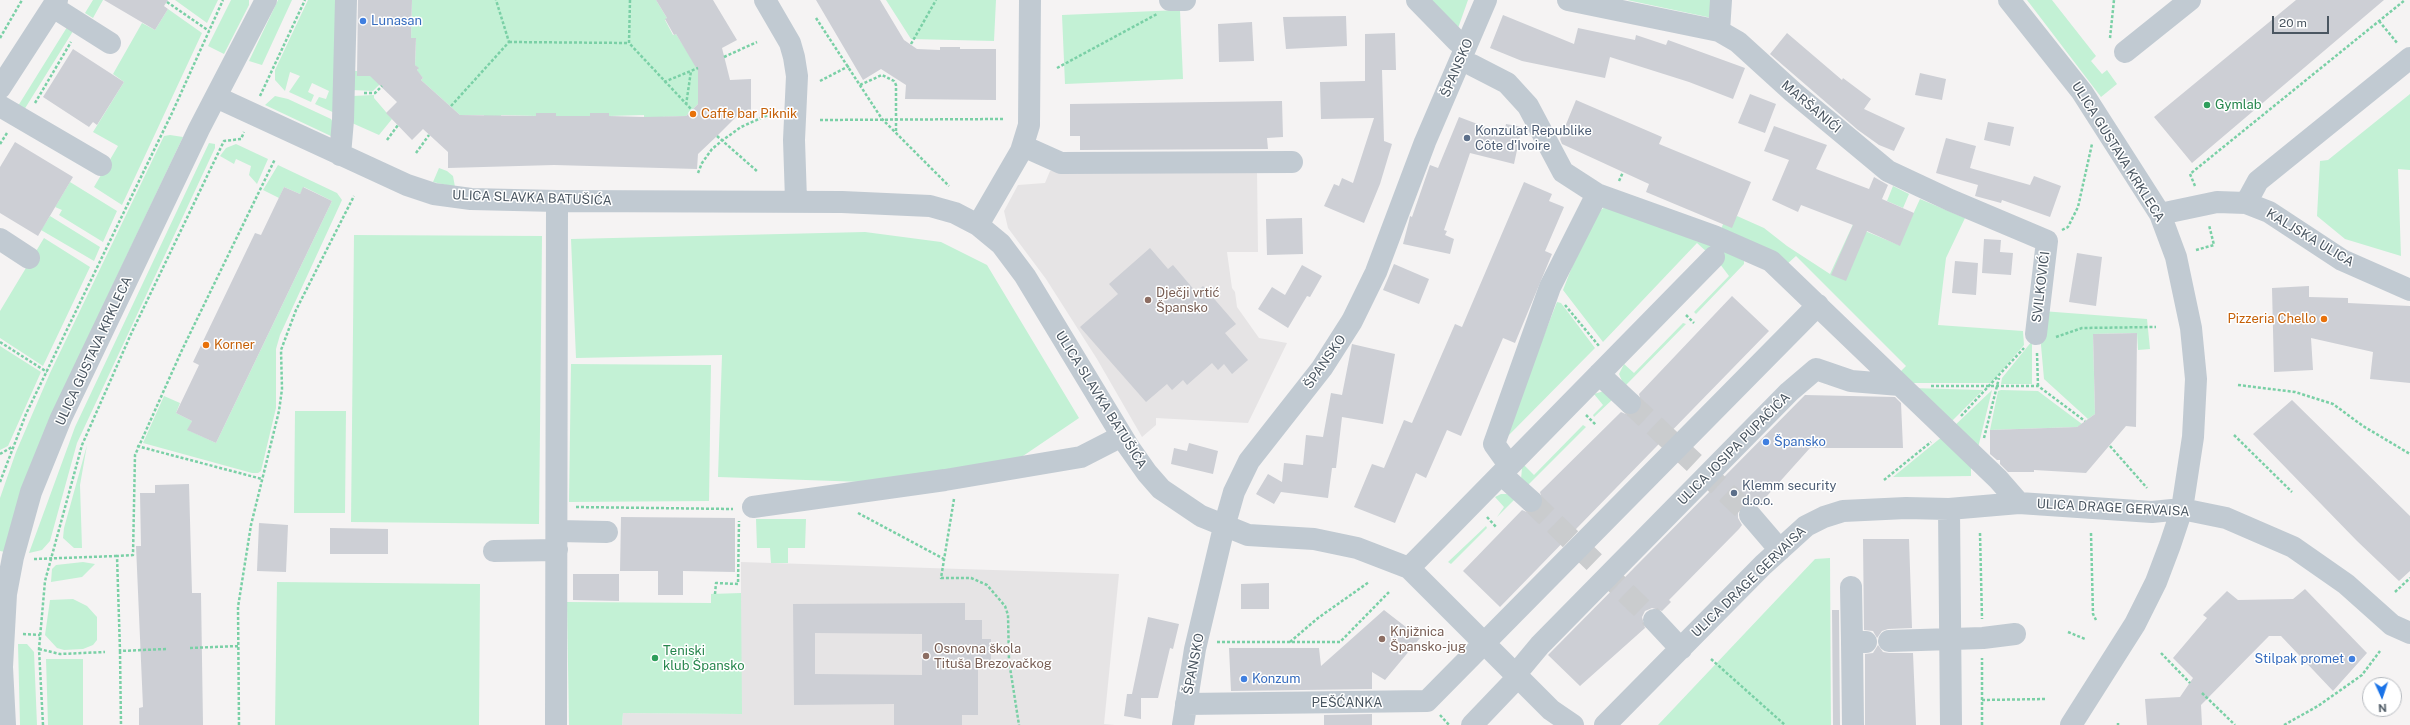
<!DOCTYPE html>
<meta charset="utf-8">
<style>
body{margin:0}
#map{position:relative;width:2410px;height:725px;overflow:hidden;background:#f5f3f3;font-family:"Public Sans",sans-serif}
canvas{display:block}
.north{position:absolute;left:2362px;top:677px;width:40px;height:40px;box-sizing:border-box;background:#fff;border:1px solid #b7bbc0;border-radius:50%;rotate:177deg;font-size:11px;font-weight:700;line-height:16px;text-align:center;color:#4a5661}
.north::after{content:'';display:block;margin:auto;width:14px;height:18px;background:#1a73e8;clip-path:polygon(50% 0,100% 100%,50% 72%,0 100%)}
.scale{position:absolute;left:2272px;top:16px;width:57px;height:18px;box-sizing:border-box;border:2px solid #4a5661;border-top:0;padding-left:5px;font-size:12px;line-height:14px;white-space:nowrap;color:#4a5661;-webkit-text-stroke:3px #fff;paint-order:stroke}
</style>
<div id="map">
<canvas width="2410" height="725"></canvas>
<div class="north">N</div>
<div class="scale">20 m</div>
</div>
<script>
const ctx = document.querySelector('canvas').getContext('2d');
ctx.lineJoin = 'round';
function fill(path, color) { ctx.fillStyle = color; ctx.fill(path, 'evenodd'); }
const poly = rows => new Path2D(rows.map(r => 'M' + r).join(''));
function trace(path, color, width, dash) { ctx.strokeStyle = color; ctx.lineWidth = width; ctx.lineCap = dash ? 'butt' : 'round'; ctx.setLineDash(dash || []); ctx.stroke(path); }
function write(font, color, halo, rows, align = 'center') {
  ctx.font = font + ' "Public Sans",sans-serif'; ctx.lineWidth = 3; ctx.setLineDash([]); ctx.textBaseline = 'middle'; ctx.strokeStyle = halo; ctx.fillStyle = color; for (const [text, x, y, turn = 0] of rows) {
    ctx.save(); ctx.translate(x, y); ctx.rotate((+turn || 0) * Math.PI / 180); ctx.textAlign = isNaN(turn) ? turn : align; if (halo) ctx.strokeText(text, 0, 0); ctx.fillText(text, 0, 0); ctx.restore();
  }
}
fill(poly([
 [1257,169,1258,252,1227,252,1232,288,1235,292,1237,307,1259,338,1287,343,1248,423,1156,418,1156,425,1142,437,1097,359,1046,279,1008,228,1004,211,1018,185,1045,183,1050,171],
 [741,562,1119,574,1104,724,1115,725,622,725,623,713,741,714]
]), '#e6e4e5');
fill(poly([
 [93,0,103,0,93,18,85,13],
 [175,0,218,0,207,23],
 [231,0,249,0,249,5,224,54,208,46],
 [278,0,292,0,262,65,249,61],
 [308,0,340,0,339,115,315,104,319,97,326,99,329,91,312,83,308,92,314,95,311,102,289,92,300,76,290,72,285,91,275,80,275,70],
 [412,0,656,0,667,18,665,20,673,35,676,34,700,72,698,80,698,104,686,116,661,117,660,119,644,118,644,115,609,116,609,113,590,113,590,116,556,116,555,113,536,113,536,116,501,115,501,118,484,117,484,115,460,115,421,80,423,78,417,71,418,68,415,65,416,39,411,38],
 [886,0,996,0,994,41,911,39],
 [1428,0,1468,0,1457,31],
 [1627,0,1715,0,1712,18],
 [2027,0,2052,0,2096,56,2091,61,2102,74,2107,70,2117,84,2101,97],
 [168,9,202,33,122,205,94,187,118,146,93,132,124,82,113,74,142,23,155,30],
 [1180,10,1183,79,1065,84,1062,15],
 [69,24,75,28,24,110,18,106],
 [350,71,357,71,358,76,384,76,386,78,373,91,352,90],
 [2410,94,2410,170,2398,169,2401,256,2345,239,2317,216,2320,161,2328,160],
 [374,95,374,98,392,119,379,135,352,123,352,96],
 [275,96,288,99,331,119,333,122,333,137,265,105],
 [170,135,183,137,48,422,21,495,5,552,0,551,0,498,16,452,50,373,164,136],
 [209,143,215,144,215,148,77,443,50,541,42,550,29,553,75,427],
 [236,144,268,159,257,184,249,175,251,166,236,159,234,164,220,156,226,148],
 [278,165,337,193,342,200,280,335,276,349,276,408,261,471,258,473,252,473,143,443,164,396,180,403,176,413,192,421,188,430,216,443,332,201,304,187,300,194,284,187,279,198,263,190],
 [439,168,447,171,453,176,455,187,433,182],
 [70,182,117,211,103,242,59,215,62,210,55,207],
 [1893,186,1909,194,1903,208,1887,201],
 [1920,199,1965,218,1946,258,1938,325,2023,331,2024,345,1991,383,1907,383,1897,375,1906,366,1796,256,1786,265,1720,233,1723,224,1737,216,1764,228,1787,246,1830,274,1862,205,1865,231,1899,245],
 [1606,206,1713,243,1708,253,1697,243,1603,342,1563,290,1591,218],
 [50,216,100,247,94,261,41,230],
 [865,232,941,242,987,265,1079,418,1020,458,864,482,718,477,722,355,576,358,571,239],
 [354,235,542,236,539,524,351,522],
 [44,238,90,267,43,366,0,338,0,311],
 [1716,244,1744,261,1744,264,1696,314,1694,312,1729,276,1720,264],
 [1557,302,1561,303,1595,348,1502,442],
 [2042,311,2147,319,2150,349,2138,350,2137,333,2093,334,2095,414,2088,419,2044,379,2040,334],
 [1683,323,1686,324,1626,385,1623,383,1619,374,1624,364,1634,373],
 [2032,341,2032,384,2001,384,2002,378],
 [0,346,41,372,8,446,0,450],
 [571,364,711,365,709,501,569,502],
 [1911,388,1983,390,1949,424],
 [1992,390,1977,452,1951,429],
 [2001,390,2038,391,2082,424,2077,427,1990,430,1998,391],
 [1604,391,1614,398,1594,417,1593,415,1603,405,1594,394],
 [295,411,346,411,345,513,294,513],
 [1583,425,1586,427,1527,486,1521,479,1522,468,1524,465,1534,475],
 [1943,436,1971,462,1971,476,1893,477],
 [87,445,80,485,82,548,74,548,63,538,64,528],
 [1501,494,1507,494,1515,499,1497,517,1504,507,1495,497],
 [756,519,806,519,805,548,788,548,788,563,771,563,770,548,757,548],
 [1486,526,1487,528,1451,564,1448,562],
 [1830,558,1831,725,1658,725,1815,559],
 [83,562,95,564,82,577,51,582,52,569,56,565],
 [277,582,480,584,479,725,275,725],
 [741,593,742,714,623,713,622,725,569,725,567,602,711,603,711,594],
 [73,599,87,606,97,617,97,640,93,645,83,649,64,650,57,648,45,635,50,600],
 [18,644,27,644,34,652,37,725,20,725],
 [46,659,83,659,83,725,48,725]
]), '#c3f1d5');
fill(poly([
 [104,0,168,0,164,6,168,9,155,30],
 [358,0,412,0,411,38,416,38,415,65,419,68,417,70,423,78,421,80,460,115,536,116,536,113,556,113,556,116,590,116,590,113,609,113,609,116,644,117,686,116,698,104,698,71,676,34,674,35,665,19,667,18,656,0,713,0,737,40,722,48,730,80,751,79,751,117,737,116,717,136,698,154,697,169,554,165,448,168,448,152,423,129,412,140,386,113,397,102,370,76,357,76],
 [816,0,880,0,904,40,917,49,940,50,940,47,960,47,960,49,996,49,996,100,905,99,906,85,881,69,863,80],
 [2296,0,2384,0,2192,163,2154,117],
 [1503,15,1574,44,1578,28,1635,40,1636,35,1666,45,1668,40,1745,68,1733,99,1689,82,1610,57,1605,78,1522,61,1490,48],
 [1346,16,1347,46,1286,49,1283,17],
 [1252,22,1254,61,1219,62,1218,24],
 [1395,33,1396,70,1382,70,1384,141,1392,144,1380,184,1364,223,1324,206,1334,184,1339,186,1342,178,1353,183,1374,118,1321,119,1320,82,1365,81,1365,34],
 [1787,33,1842,80,1843,78,1871,99,1864,109,1905,128,1894,151,1879,145,1858,130,1770,54],
 [73,49,124,82,97,125,93,122,89,127,43,97],
 [1920,73,1946,79,1942,100,1915,95],
 [1750,94,1776,104,1765,133,1738,123],
 [1576,100,1662,137,1659,144,1751,182,1732,228,1646,192,1649,184,1562,144,1560,139],
 [1282,101,1283,137,1267,138,1268,149,1080,150,1080,136,1070,136,1070,104],
 [1459,117,1504,134,1506,124,1522,127,1514,164,1470,153,1444,230,1447,231,1445,235,1454,239,1450,254,1403,244,1409,221,1410,216,1412,217,1430,165,1438,168],
 [1988,122,2014,127,2010,146,1984,140],
 [1774,126,1827,145,1816,169,1869,189,1874,177,1888,185,1882,199,1914,213,1900,246,1867,231,1846,281,1831,275,1853,225,1801,205,1798,212,1772,200,1789,160,1764,151],
 [1946,138,1976,146,1970,168,2030,185,2034,176,2061,186,2050,217,2002,200,2001,203,1975,196,1978,185,1936,173],
 [15,142,73,177,38,236,0,213,0,167],
 [1524,182,1552,194,1549,201,1564,207,1545,251,1552,254,1515,343,1503,338,1461,436,1447,430,1426,478,1416,473,1395,523,1354,507,1372,464,1384,468,1404,420,1412,423,1455,324,1462,327],
 [284,187,300,194,303,187,332,201,216,443,187,430,192,421,176,413,199,365,193,362,255,233,261,235],
 [1302,218,1303,254,1267,255,1266,219],
 [1984,239,2001,240,2000,252,2013,253,2011,275,1982,273],
 [1150,248,1168,269,1173,265,1196,292,1203,286,1236,324,1225,333,1248,360,1232,374,1224,364,1218,370,1212,363,1187,385,1183,380,1172,390,1167,384,1146,402,1080,327,1118,294,1109,284],
 [2077,253,2102,257,2096,306,2069,302],
 [1955,261,1978,263,1976,295,1952,293],
 [1394,264,1429,279,1419,304,1383,290],
 [1302,265,1322,276,1310,297,1307,296,1288,328,1258,309,1272,287,1285,295],
 [2309,286,2309,297,2348,298,2348,303,2410,306,2410,383,2370,379,2373,352,2311,338,2313,370,2274,372,2272,288],
 [1732,296,1769,331,1500,607,1463,571,1522,510,1529,513,1540,510,1543,503,1540,492,1621,412,1628,415,1639,412,1642,405,1639,394],
 [2137,333,2136,427,2126,426,2086,473,2034,470,2034,472,2008,472,2000,464,2000,460,1997,460,1990,454,1990,430,2077,427,2095,414,2093,334],
 [1352,344,1395,354,1383,424,1342,417,1336,468,1332,468,1328,498,1281,492,1274,504,1256,494,1268,474,1282,482,1284,463,1303,465,1306,435,1323,437,1331,393,1342,395],
 [1805,395,1895,397,1901,403,1903,448,1810,448,1758,506,1748,503,1742,506,1738,511,1738,518,1742,525,1739,529,1669,600,1671,602,1662,611,1652,608,1645,611,1642,617,1645,628,1580,686,1548,655],
 [2292,400,2410,516,2410,571,2399,581,2357,541,2253,434],
 [1189,443,1218,451,1213,474,1171,464,1174,448,1187,451],
 [189,484,192,593,201,593,203,725,139,725,139,708,143,707,136,546,141,546,140,493,155,493,155,485],
 [621,517,735,518,735,572,683,571,683,595,658,595,658,571,620,571],
 [259,523,288,525,286,572,257,571],
 [330,528,388,529,388,554,330,554],
 [1863,539,1909,539,1912,628,1888,629,1882,631,1877,638,1873,631,1864,630],
 [573,574,619,574,619,601,573,600],
 [1269,583,1269,609,1241,609,1241,584],
 [2305,589,2367,653,2333,691,2281,636,2269,636,2201,705,2202,725,2147,725,2145,699,2180,697,2193,678,2173,658,2207,618,2203,615,2227,591,2238,600,2293,599],
 [965,603,965,620,982,620,982,639,991,639,991,665,978,665,978,715,962,715,962,725,894,725,894,704,794,705,793,604],
 [815,633,922,634,922,675,815,674],
 [1384,610,1420,638,1385,680,1372,672,1372,689,1231,691,1229,648,1319,648,1321,666],
 [1832,610,1839,610,1840,725,1833,725],
 [1148,617,1179,624,1173,649,1170,648,1158,698,1141,698,1141,719,1124,716,1127,694,1132,694],
 [1878,645,1883,652,1889,653,1913,653,1916,725,1865,725,1865,654,1873,653],
 [1372,714,1372,725,1324,725,1324,715]
]), '#cdcfd5');
trace(poly([
 [1630,403,1750,515],
 [1531,501,1654,620]
]), '#caccce', 22, [22, 11]);
trace(poly([
 [630,0,629,43,692,110],
 [167,2,209,31],
 [816,18,882,119,949,186],
 [2379,21,2398,44],
 [0,38,22,0],
 [2110,38,2114,0],
 [509,42,629,43],
 [911,44,936,0],
 [724,57,757,42],
 [1057,68,1157,14],
 [820,81,849,66],
 [664,82,698,68],
 [860,85,882,75,894,81,896,85,896,133],
 [364,93,375,93,382,86],
 [260,96,305,0],
 [35,103,71,42],
 [686,105,691,71],
 [451,106,509,42,496,0],
 [820,120,1004,119],
 [717,136,758,172],
 [387,140,398,125],
 [0,144,7,133],
 [416,153,429,135],
 [698,173,702,163,712,149,723,140,741,127,768,115],
 [1619,181,1623,172],
 [2195,186,2190,174,2405,0],
 [2062,230,2068,227,2078,207,2092,144],
 [2196,250,2214,245,2209,225],
 [1565,305,1599,346],
 [1686,315,1694,323],
 [2056,337,2082,328,2156,327],
 [0,342,47,372],
 [2037,353,2038,386],
 [2238,385,2295,392,2333,404,2363,426,2410,454],
 [1931,386,2038,386,2085,421],
 [1586,415,1596,425],
 [1961,416,2024,348],
 [2234,435,2292,492],
 [1984,438,1999,378],
 [137,446,262,479],
 [2110,446,2147,488],
 [0,454,12,447],
 [1884,480,1931,442],
 [0,482,26,414,172,113,223,0],
 [954,499,941,578,971,578,987,585,1005,606,1008,615,1009,661,1019,725],
 [576,507,733,509],
 [858,513,944,559],
 [1487,517,1496,527],
 [1980,533,1982,619],
 [2091,533,2093,614,2096,620],
 [34,559,117,556],
 [2395,592,2410,578],
 [715,594,716,583,738,584,739,521],
 [2068,632,2085,639],
 [23,634,40,635],
 [1217,642,1340,642,1389,592],
 [1290,642,1318,618,1369,582],
 [190,648,238,646],
 [39,649,60,654,105,652],
 [166,649,120,651,117,556,133,555,135,455,182,350,275,159],
 [120,651,121,725],
 [2161,653,2190,683],
 [1711,659,1785,725],
 [2202,693,2235,725],
 [1982,700,2046,699],
 [1440,715,1449,725],
 [2118,723,2118,725],
 [43,725,39,649,45,581,82,445,131,334,224,141,241,139,244,132],
 [239,725,238,607,251,525,279,411,282,389,281,350,296,310,354,196],
 [1982,725,1982,658],
 [2284,725,2318,706,2362,675,2380,651]
]), '#7ad0a6', 2.5, [3, 2]);
trace(poly([
 [765,0,790,43,794,57,797,76,794,140,796,200],
 [1170,0,1185,0],
 [1417,0,1457,41],
 [1568,0,1719,31,1738,42,1793,92,1888,171,1950,200,2047,241,2036,334],
 [2009,0,2082,92,2160,214,2176,257,2191,328,2196,379,2193,437,2182,509,2170,545,2156,582,2135,624,2071,725],
 [53,7,110,43],
 [1719,31,1721,0],
 [2125,52,2190,0],
 [1472,65,1507,83,1528,106,1563,172,1597,194],
 [0,88,57,0],
 [216,97,407,185,434,194,471,199,557,201,842,202,930,206,955,213,978,225,1001,244,1025,276,1128,446,1147,473,1161,489,1201,516,1248,535,1314,539,1357,548,1409,568,1551,710,1573,725],
 [0,106,101,165],
 [1023,146,1061,163,1292,162],
 [340,155,343,120,346,0],
 [2246,203,2258,181,2410,58],
 [2160,214,2217,202,2246,203,2269,212,2342,260,2410,290],
 [978,225,1021,151,1029,125,1030,0],
 [0,239,29,258],
 [1599,374,1630,403],
 [1509,465,1494,444,1550,287,1597,194,1714,236,1771,261,1998,479,2019,503],
 [1501,474,1531,501],
 [753,507,945,480,1081,457,1122,436],
 [1949,509,1951,725],
 [1750,515,1780,550],
 [558,531,607,532],
 [494,551,557,550],
 [1409,568,1714,257],
 [1851,587,1852,642],
 [1654,620,1681,649],
 [1889,641,1983,638,2015,634],
 [1515,675,1540,645,1789,392,1816,369,1851,381,1900,385],
 [1186,704,1427,701,1818,305],
 [5,725,2,667,6,594,13,557,31,492,61,418,199,129,266,0],
 [556,725,557,201],
 [1183,725,1195,649,1224,527,1234,492,1249,461,1322,368,1352,321,1376,272,1425,142,1486,0],
 [1472,725,1517,678],
 [1605,725,1763,565,1806,526,1824,517,1843,511,1906,508,1949,509,2019,503,2152,512,2182,509,2226,518,2293,547,2346,584,2392,625,2410,633],
 [1853,725,1852,642,1866,642]
]), '#c1cad2', 22);
for (const [x, y, r, color] of [
 [363,21,4,"#3f7fe0"],
 [2207,105,4,"#2e9e5b"],
 [693,114,4,"#e8710a"],
 [1467,138,4,"#5c6f8a"],
 [1148,300,4,"#8d6e63"],
 [2324,319,4,"#e8710a"],
 [206,345,4,"#e8710a"],
 [1766,442,4,"#3f7fe0"],
 [1734,493,4,"#5c6f8a"],
 [1382,639,4,"#8d6e63"],
 [926,656,4,"#8d6e63"],
 [655,658,4,"#2e9e5b"],
 [2352,659,4,"#3f7fe0"],
 [1244,679,4,"#3f7fe0"]
]) { const dot = new Path2D(); dot.arc(x, y, r, 0, 2 * Math.PI); ctx.fillStyle = color; ctx.fill(dot); trace(dot, '#fff', 1.5); }
write('13px', '#366cbe', '#fff', [
 ["Lunasan",371,21],
 ["Špansko",1774,442],
 ["Stilpak promet",2344,659,"right"],
 ["Konzum",1252,679]
], 'left');
write('13px', '#4a5661', '#fff', [
 ["ŠPANSKO",1457,68,-67],
 ["MARŠANIĆI",1811,107,40],
 ["ULICA GUSTAVA KRKLECA",2118,152,58],
 ["ULICA SLAVKA BATUŠIĆA",532,198,2],
 ["KALJSKA ULICA",2310,238,31],
 ["SVILKOVIĆI",2041,287,-83],
 ["ULICA GUSTAVA KRKLECA",94,351,-65],
 ["ŠPANSKO",1325,362,-55],
 ["ULICA SLAVKA BATUŠIĆA",1101,400,58],
 ["ULICA JOSIPA PUPAČIĆA",1734,449,-45],
 ["ULICA DRAGE GERVAISA",2113,508,3],
 ["ULICA DRAGE GERVAISA",1749,582,-44],
 ["ŠPANSKO",1194,664,-79],
 ["PEŠĆANKA",1347,703]
]);
write('13px', '#27864d', '#fff', [
 ["Gymlab",2215,105],
 ["Teniski",663,651],
 ["klub Špansko",663,666]
], 'left');
write('13px', '#c56008', '#fff', [
 ["Caffe bar Piknik",701,114],
 ["Pizzeria Chello",2316,319,"right"],
 ["Korner",214,345]
], 'left');
write('13px', '#4e5e75', '#fff', [
 ["Konzulat Republike",1475,131],
 ["Côte d'Ivoire",1475,146],
 ["Klemm security",1742,486],
 ["d.o.o.",1742,501]
], 'left');
write('13px', '#785e54', '#fff', [
 ["Dječji vrtić",1156,293],
 ["Špansko",1156,308],
 ["Knjižnica",1390,632],
 ["Špansko-jug",1390,647],
 ["Osnovna škola",934,649],
 ["Tituša Brezovačkog",934,664]
], 'left');
</script>
